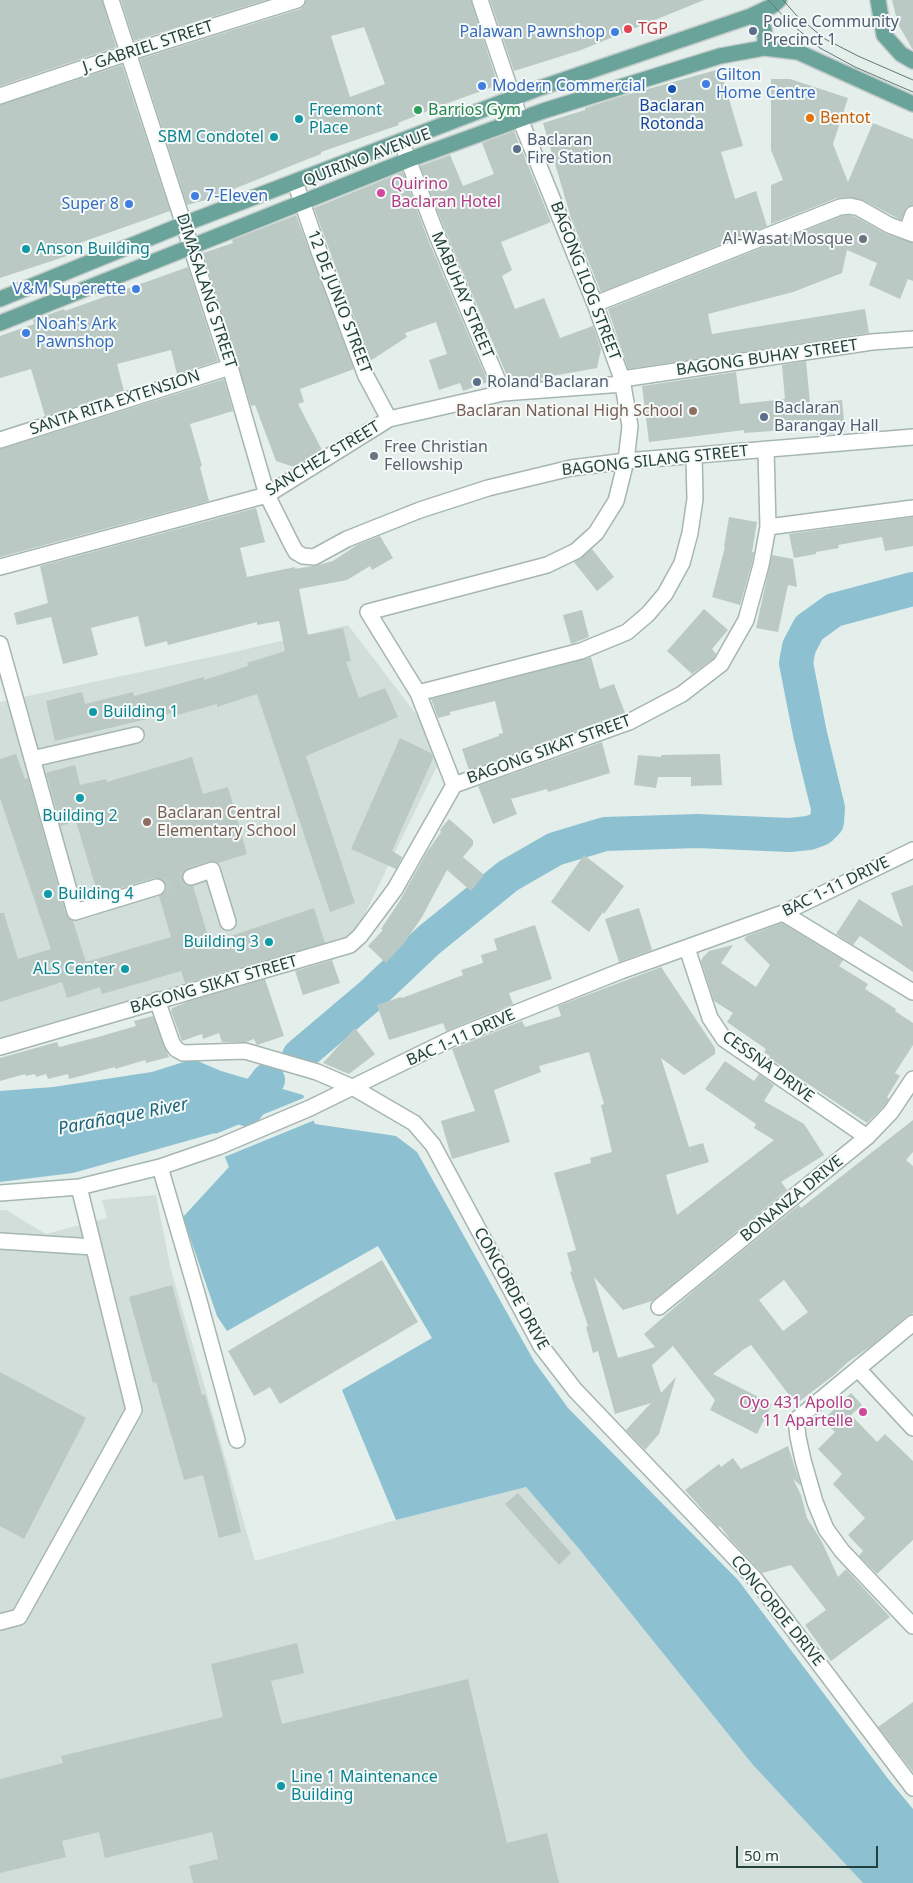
<!DOCTYPE html>
<meta charset="utf-8">
<style>
body{margin:0}
#map{position:relative;width:913px;height:1883px;overflow:hidden;background:#e4eeea;font-family:"Noto Sans",sans-serif}
canvas{display:block}
.scale{position:absolute;left:736px;top:1846px;width:142px;height:22px;box-sizing:border-box;border:2px solid #23403b;border-top:0;padding-left:6px;font-size:15px;line-height:18px;white-space:nowrap;color:#23403b;-webkit-text-stroke:4px #f5faf8;paint-order:stroke}
</style>
<div id="map">
<canvas width="913" height="1883"></canvas>
<div class="scale">50 m</div>
</div>
<script>
const ctx = document.querySelector('canvas').getContext('2d');
ctx.lineJoin = 'round';
function fill(path, color) { ctx.fillStyle = color; ctx.fill(path, 'evenodd'); }
const poly = rows => new Path2D(rows.map(r => 'M' + r).join(''));
function trace(path, color, width, dash) { ctx.strokeStyle = color; ctx.lineWidth = width; ctx.lineCap = dash ? 'butt' : 'round'; ctx.setLineDash(dash || []); ctx.stroke(path); }
function write(font, color, halo, rows, align = 'center') {
  ctx.font = font + ' "Noto Sans",sans-serif'; ctx.lineWidth = 4; ctx.setLineDash([]); ctx.textBaseline = 'middle'; ctx.strokeStyle = halo; ctx.fillStyle = color; for (const [text, x, y, turn = 0] of rows) {
    ctx.save(); ctx.translate(x, y); ctx.rotate((+turn || 0) * Math.PI / 180); ctx.textAlign = isNaN(turn) ? turn : align; if (halo) ctx.strokeText(text, 0, 0); ctx.fillText(text, 0, 0); ctx.restore();
  }
}
fill(poly([
 [348,625,423,723,442,756,354,936,0,1038,0,702,239,651],
 [156,1195,171,1270,255,1561,396,1520,526,1487,580,1550,753,1765,863,1883,0,1883,0,1210,6,1210,46,1234,107,1218,102,1200]
]), '#d2deda');
fill(poly([
 [193,1059,221,1071,303,1095,315,1124,396,1136,417,1152,534,1361,568,1408,738,1580,889,1780,913,1809,913,1883,863,1883,753,1765,580,1550,526,1487,396,1520,342,1390,432,1338,378,1246,227,1331,217,1316,183,1217,229,1167,215,1133,73,1173,0,1182,0,1091,53,1087,152,1072]
]), '#8dc1d2');
fill(poly([
 [306,1097,315,1120,222,1158,213,1135]
]), '#e4eeea');
trace(poly([
 [299,1056,371,995,429,940,508,876,555,849,605,834,697,831,789,835,809,833,820,829,827,822,828,808,810,734,796,663,799,647,809,628,834,610,913,589],
 [246,1109,268,1080]
]), '#8dc1d2', 34);
fill(poly([
 [0,0,102,0,116,47,0,86],
 [121,0,266,0,134,41],
 [306,0,471,0,498,85,440,106,398,123,399,125,321,152,321,154,303,161,224,193,224,195,187,205,140,59,300,9,304,6],
 [364,27,385,84,350,97,331,36],
 [490,0,704,0,581,50,514,71],
 [892,0,913,0,913,50,898,24],
 [122,65,170,211,74,245,76,253,0,278,0,105],
 [720,69,743,146,721,152,735,199,756,191,767,226,601,292,571,218,543,123,585,110,585,108,619,97],
 [771,79,790,79,848,98,833,144,848,182,873,123,913,139,913,205,907,207,901,220,863,200,849,197,837,198,771,224,771,185,783,180,771,150],
 [514,131,551,222,501,242,512,270,502,276,515,309,544,298,560,338,593,326,601,349,597,368,541,378,542,381,510,383,445,230,420,166,450,155,463,186,494,174,482,143],
 [403,172,427,237,488,382,463,391,460,383,439,390,429,360,447,354,436,322,405,333,407,337,370,361,314,208],
 [296,215,354,369,300,389,304,402,298,404,322,450,294,467,276,461,255,405,251,406,203,253,233,243,232,240],
 [849,215,856,217,886,234,913,243,913,281,908,279,900,299,869,285,877,263,847,250,842,273,793,292,708,314,712,334,865,309,869,333,628,369,608,309,842,216],
 [188,267,218,361,177,374,171,350,117,364,124,391,45,416,31,369,0,378,0,336,34,324,33,320,64,309,65,311],
 [806,361,810,403,842,400,845,432,817,435,816,424,787,427,787,430,744,433,744,430,649,442,642,386,736,372,740,404,785,399,782,365],
 [224,379,233,411,190,424,202,466,200,467,209,501,0,557,0,449],
 [256,508,265,542,240,548,247,577,295,567,295,569,318,565,333,561,357,545,380,536,393,558,372,570,370,566,347,580,299,589,308,635,343,628,351,661,346,662,359,698,385,688,398,717,306,756,355,903,330,912,257,694,217,707,217,704,177,715,176,712,55,741,46,701,82,692,85,704,133,692,134,696,204,677,204,680,248,666,247,663,285,651,279,621,257,625,257,622,168,645,167,641,145,647,138,616,91,628,98,655,63,664,51,617,17,625,14,613,48,603,40,566],
 [729,517,757,522,752,552,754,552,752,563,740,605,712,597,725,547,724,547],
 [913,517,913,546,885,551,882,537,838,545,839,548,816,552,816,554,794,558,789,534],
 [592,549,614,577,597,591,574,562],
 [772,555,793,559,797,587,788,585,778,632,756,628],
 [704,609,728,630,712,649,716,654,714,658,692,674,667,651],
 [582,610,589,637,571,644,563,615],
 [591,657,600,689,614,684,625,713,469,770,462,749,499,736,499,734,503,733,495,701,450,712,450,715,438,718,431,699],
 [400,738,431,753,433,758,392,851,402,857,396,869,351,849],
 [602,742,610,773,548,792,547,789,511,799,517,814,493,824,478,786],
 [16,754,25,779,28,778,66,915,73,921,86,962,171,937,159,896,166,890,166,885,163,880,154,878,98,895,76,821,61,826,46,773,75,765,80,785,106,779,107,782,192,757,203,794,228,787,247,854,218,863,209,861,188,868,182,875,184,884,193,886,210,943,314,908,325,943,185,983,181,971,102,994,100,987,67,998,62,982,0,1002,0,913,4,913,18,959,51,949,0,798,0,759],
 [720,754,722,785,691,786,691,777,658,777,656,788,634,785,638,755,661,757,661,755],
 [449,819,473,840,473,845,463,857,484,875,471,891,447,870,422,917,405,942,386,963,368,946,383,930,381,929,399,902,427,852,441,832,440,830],
 [584,855,624,886,604,914,603,912,589,932,551,902],
 [913,885,913,972,860,936,853,945,836,934,859,899,903,927,891,893],
 [639,908,652,950,619,962,605,919],
 [782,923,843,960,839,966,868,984,865,989,896,1009,895,1011,913,1023,913,1045,895,1073,900,1076,887,1097,889,1099,884,1106,867,1123,769,1058,770,1056,764,1052,766,1049,727,1022,733,1013,714,1001,701,961,703,957,709,951,733,945,721,963,756,987,770,965,744,939,747,936],
 [535,925,552,979,509,993,513,1004,446,1031,443,1023,389,1040,377,1005,401,997,402,998,463,975,461,970,483,963,481,955,497,950,494,939],
 [332,960,340,983,303,995,295,971],
 [661,967,715,1048,715,1054,684,1075,661,1058,689,1147,703,1143,709,1162,666,1175,677,1215,774,1140,754,1128,756,1124,705,1089,725,1061,754,1081,759,1074,774,1085,764,1101,804,1124,824,1155,781,1182,787,1190,652,1301,623,1310,594,1277,618,1358,655,1347,644,1334,697,1288,799,1205,801,1208,913,1120,913,1152,906,1160,913,1166,913,1313,907,1316,871,1346,848,1362,834,1375,796,1404,751,1345,744,1349,713,1374,772,1404,757,1434,710,1410,715,1400,673,1346,652,1365,661,1393,676,1377,659,1434,645,1450,626,1430,651,1403,615,1414,598,1351,593,1353,586,1327,588,1326,570,1272,572,1271,567,1253,576,1250,554,1173,591,1163,590,1158,612,1152,601,1105,604,1104,589,1052,539,1066,541,1072,494,1090,510,1142,452,1159,441,1121,475,1111,452,1049,522,1021,525,1027,561,1016,558,1006],
 [784,1280,808,1312,783,1331,759,1300],
 [265,979,284,1036,257,1045,254,1039,246,1042,222,1042,219,1033,203,1039,202,1034,182,1041,171,1011,172,1008,190,1001],
 [153,1016,169,1057,146,1063,145,1060,115,1069,115,1067,69,1079,68,1074,48,1079,46,1074,36,1077,35,1074,26,1076,25,1074,0,1081,0,1058,57,1042,59,1047,98,1037,136,1026,134,1021],
 [355,1028,375,1054,349,1074,323,1063],
 [382,1260,418,1322,280,1404,270,1387,254,1396,228,1351],
 [172,1285,202,1395,205,1394,226,1469,241,1532,219,1538,203,1475,184,1480,156,1382,153,1383,129,1297],
 [0,1372,86,1418,24,1539,0,1526],
 [851,1393,862,1405,851,1415,877,1442,885,1434,913,1461,913,1540,877,1574,859,1556,863,1551,848,1535,865,1518,833,1484,842,1474,818,1449,835,1432,823,1420],
 [788,1446,801,1486,793,1479,801,1495,807,1518,821,1540,838,1577,846,1569,890,1617,831,1661,805,1625,826,1610,791,1565,762,1573,730,1539,720,1526,718,1527,685,1490,719,1464,721,1467,733,1458,741,1469],
 [518,1493,571,1553,559,1565,505,1504],
 [297,1643,304,1673,271,1681,282,1724,468,1679,507,1843,547,1833,559,1883,193,1883,189,1866,218,1859,212,1832,105,1858,99,1832,62,1841,66,1857,0,1873,0,1779,63,1763,61,1756,223,1717,211,1664],
 [913,1702,913,1772,878,1727]
]), '#bac9c4');
trace(poly([
 [157,887,191,877]
]), '#bdcbc7', 15, [15, 8]);
const minor = poly([
 [111,0,230,367,267,495,292,545,296,552,303,556,314,557,347,539,420,510,488,488,571,468,626,461,913,437],
 [0,96,128,53,297,0],
 [401,141,436,233,503,393],
 [295,182,320,254,366,376,389,419],
 [907,231,913,214],
 [595,304,840,207,850,206,859,208,889,225,913,234],
 [622,379,872,342,913,339],
 [0,440,230,367],
 [768,527,913,508],
 [0,567,267,495,389,419,503,393,623,384],
 [0,644,75,912,157,887],
 [418,693,581,651,627,632,648,614,665,594,682,563,690,533,695,499,694,455],
 [32,759,136,735],
 [454,785,418,693,368,612,547,565,576,551,596,533,616,501,626,461,630,426,622,379,595,304,520,119,480,0],
 [191,877,212,870,228,922],
 [783,913,913,992],
 [687,948,710,1018,724,1039,867,1137],
 [157,1000,172,1043,176,1049,183,1053,245,1051,317,1072,354,1088,414,1123,433,1145,541,1346,575,1390,755,1579,913,1788],
 [0,1047,350,945,360,936,395,889,454,785,629,722,682,694,721,664,746,620,761,565,768,527,766,449],
 [160,1167,198,1297,237,1440],
 [0,1193,79,1187,160,1167,218,1147,310,1108,453,1038,621,971,783,913,913,850],
 [0,1241,94,1247],
 [659,1307,867,1137,891,1112,913,1079],
 [913,1323,796,1420,798,1437,803,1460,815,1502,826,1529,842,1551,913,1626],
 [858,1369,913,1428],
 [0,1622,19,1617,134,1410,79,1187]
]);
const major = poly([
 [878,0,884,35,901,54,913,61],
 [751,16,759,21,764,29,765,39,764,48],
 [0,299,184,224,534,90,751,16,772,6,779,0],
 [0,323,408,160,543,111,720,56,764,48,798,52,913,104]
]);
trace(minor, '#a6b6b2', 18);
trace(major, '#c1cac8', 18);
trace(minor, '#fff', 15);
trace(major, '#69a399', 15);
trace(poly([
 [768,0,790,23,820,48,855,67,913,92],
 [783,0,797,16,825,39,858,56,913,80]
]), '#5e7b76', 1);
for (const [x, y, r, color] of [
 [628,29,5,"#e0444e"],
 [753,31,5,"#5c6f8a"],
 [615,32,5,"#3f7fe0"],
 [706,84,5,"#3f7fe0"],
 [482,86,5,"#3f7fe0"],
 [672,89,5,"#1a4fb4"],
 [418,110,5,"#2e9e5b"],
 [810,118,5,"#e8710a"],
 [299,119,5,"#0f9aa8"],
 [274,137,5,"#0f9aa8"],
 [517,149,5,"#5c6f8a"],
 [381,193,5,"#d1479c"],
 [195,196,5,"#3f7fe0"],
 [129,204,5,"#3f7fe0"],
 [863,239,5,"#6b7280"],
 [26,249,5,"#0f9aa8"],
 [136,289,5,"#3f7fe0"],
 [26,333,5,"#3f7fe0"],
 [477,382,5,"#5c6f8a"],
 [693,411,5,"#8d6e63"],
 [764,417,5,"#5c6f8a"],
 [374,456,5,"#6b7280"],
 [93,712,5,"#0f9aa8"],
 [80,798,5,"#0f9aa8"],
 [147,822,5,"#8d6e63"],
 [48,894,5,"#0f9aa8"],
 [269,942,5,"#0f9aa8"],
 [125,969,5,"#0f9aa8"],
 [863,1412,5,"#d1479c"],
 [281,1786,5,"#0f9aa8"]
]) { const dot = new Path2D(); dot.arc(x, y, r, 0, 2 * Math.PI); ctx.fillStyle = color; ctx.fill(dot); trace(dot, '#f5faf8', 2); }
write('16px', '#4e5e75', '#f5faf8', [
 ["Police Community",763,22],
 ["Precinct 1",763,40],
 ["Baclaran",527,140],
 ["Fire Station",527,158],
 ["Roland Baclaran",487,382],
 ["Baclaran",774,408],
 ["Barangay Hall",774,426]
], 'left');
write('16px', '#be3a42', '#f5faf8', [
 ["TGP",638,29]
], 'left');
write('16px', '#366cbe', '#f5faf8', [
 ["Palawan Pawnshop",605,32,"right"],
 ["Gilton",716,75],
 ["Home Centre",716,93],
 ["Modern Commercial",492,86],
 ["7-Eleven",205,196],
 ["Super 8",119,204,"right"],
 ["V&M Superette",126,289,"right"],
 ["Noah's Ark",36,324],
 ["Pawnshop",36,342]
], 'left');
write('16px', '#23403b', '#f5faf8', [
 ["J. GABRIEL STREET",148,47,-18],
 ["QUIRINO AVENUE",367,158,-21],
 ["BAGONG ILOG STREET",585,281,69],
 ["DIMASALANG STREET",206,291,72],
 ["MABUHAY STREET",462,295,67],
 ["12 DE JUNIO STREET",339,302,69],
 ["BAGONG BUHAY STREET",767,358,-8],
 ["SANTA RITA EXTENSION",115,403,-18],
 ["SANCHEZ STREET",323,459,-31],
 ["BAGONG SILANG STREET",655,461,-6],
 ["BAGONG SIKAT STREET",549,750,-20],
 ["BAC 1-11 DRIVE",836,887,-26],
 ["BAGONG SIKAT STREET",214,985,-16],
 ["BAC 1-11 DRIVE",461,1038,-24],
 ["CESSNA DRIVE",768,1067,36],
 ["BONANZA DRIVE",792,1199,-39],
 ["CONCORDE DRIVE",511,1289,61],
 ["CONCORDE DRIVE",777,1611,51]
]);
write('16px', '#164399', '#f5faf8', [
 ["Baclaran",672,106],
 ["Rotonda",672,124]
]);
write('16px', '#0d838f', '#f5faf8', [
 ["Freemont",309,110],
 ["Place",309,128],
 ["SBM Condotel",264,137,"right"],
 ["Anson Building",36,249],
 ["Building 1",103,712],
 ["Building 2",80,816,"center"],
 ["Building 4",58,894],
 ["Building 3",259,942,"right"],
 ["ALS Center",115,969,"right"],
 ["Line 1 Maintenance",291,1777],
 ["Building",291,1795]
], 'left');
write('16px', '#27864d', '#f5faf8', [
 ["Barrios Gym",428,110]
], 'left');
write('16px', '#c56008', '#f5faf8', [
 ["Bentot",820,118]
], 'left');
write('16px', '#b23c85', '#f5faf8', [
 ["Quirino",391,184],
 ["Baclaran Hotel",391,202],
 ["Oyo 431 Apollo",853,1403,"right"],
 ["11 Apartelle",853,1421,"right"]
], 'left');
write('16px', '#5b616d', '#f5faf8', [
 ["Al-Wasat Mosque",853,239],
 ["Free Christian",384,447,"left"],
 ["Fellowship",384,465,"left"]
], 'right');
write('16px', '#785e54', '#f5faf8', [
 ["Baclaran National High School",683,411],
 ["Baclaran Central",157,813,"left"],
 ["Elementary School",157,831,"left"]
], 'right');
write('italic 18px', '#1d647c', '#f5faf8', [
 ["Parañaque River",123,1117,-11]
]);
</script>
